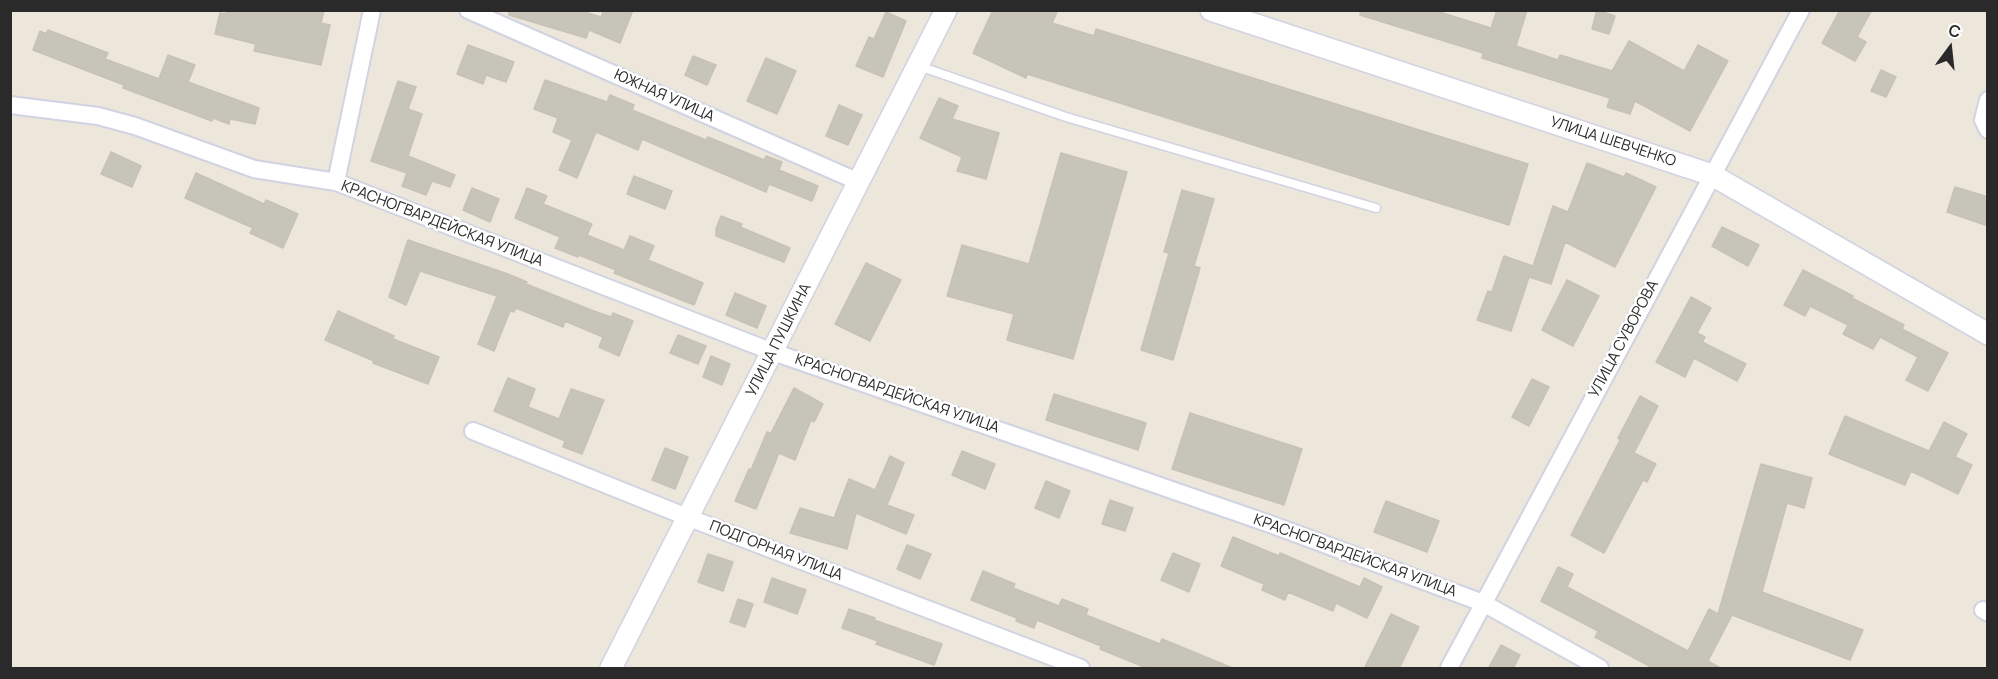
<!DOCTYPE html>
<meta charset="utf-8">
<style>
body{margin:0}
#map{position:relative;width:1998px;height:679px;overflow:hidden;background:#ece6db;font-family:Manrope,sans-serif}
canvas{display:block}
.frame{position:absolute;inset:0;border:12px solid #2a2a2a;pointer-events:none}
.north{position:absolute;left:1920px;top:18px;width:60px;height:60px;-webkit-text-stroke:4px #fff;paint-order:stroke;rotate:15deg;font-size:16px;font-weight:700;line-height:24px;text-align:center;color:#2a2a2a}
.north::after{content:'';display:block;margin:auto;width:21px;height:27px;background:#2a2a2a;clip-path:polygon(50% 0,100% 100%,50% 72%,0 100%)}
</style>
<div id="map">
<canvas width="1998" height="679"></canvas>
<div class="frame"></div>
<div class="north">С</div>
</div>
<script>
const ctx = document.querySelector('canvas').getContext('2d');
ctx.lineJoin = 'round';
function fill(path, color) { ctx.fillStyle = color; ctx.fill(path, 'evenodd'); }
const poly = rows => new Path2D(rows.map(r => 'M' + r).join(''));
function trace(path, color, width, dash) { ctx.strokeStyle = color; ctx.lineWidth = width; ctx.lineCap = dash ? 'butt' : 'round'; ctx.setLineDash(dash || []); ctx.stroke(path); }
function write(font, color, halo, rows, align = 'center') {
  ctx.font = font + ' Manrope,sans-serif'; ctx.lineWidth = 5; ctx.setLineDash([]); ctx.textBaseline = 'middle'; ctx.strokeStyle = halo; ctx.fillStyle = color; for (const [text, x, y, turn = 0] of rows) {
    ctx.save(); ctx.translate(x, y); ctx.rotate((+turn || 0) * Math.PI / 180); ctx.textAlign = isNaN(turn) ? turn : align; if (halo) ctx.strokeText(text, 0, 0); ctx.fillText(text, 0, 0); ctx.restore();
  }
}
const building = poly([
 [226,10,324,10,321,23,330,25,321,65,254,51,256,44,215,34,220,13,226,14,226,10],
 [509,10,578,10,601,17,604,10,633,10,620,43,589,30,586,38,509,15,509,10],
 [993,10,1058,10,1052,23,1094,36,1096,29,1528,164,1509,225,1027,74,1026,78,973,53,993,10],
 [1361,10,1433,10,1491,28,1497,10,1527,10,1516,46,1558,60,1560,55,1612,71,1629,41,1684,71,1698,45,1728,61,1690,131,1635,101,1630,114,1607,107,1610,98,1482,58,1483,53,1360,15,1361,10],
 [1597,10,1615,16,1609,34,1592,29,1597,10],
 [1840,10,1872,10,1857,37,1866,42,1855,61,1822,43,1840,10],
 [886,12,906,21,883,77,856,66,869,37,874,39,886,12],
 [48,30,108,53,105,59,159,79,168,55,195,65,188,82,259,108,255,124,230,119,229,124,213,118,212,121,123,88,124,85,33,50,40,31,46,34,48,30],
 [468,45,514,62,506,82,486,75,483,84,457,74,468,45],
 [693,56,716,65,707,85,685,75,693,56],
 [766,58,796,71,777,114,747,101,766,58],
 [1881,70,1896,77,1886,97,1871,91,1881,70],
 [545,80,607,102,610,95,634,105,632,110,706,140,708,137,764,160,766,156,782,162,779,170,818,186,812,201,769,184,766,192,642,139,638,150,596,132,577,178,559,170,572,140,553,132,558,118,534,109,545,80],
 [398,81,416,87,408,109,422,114,408,156,455,175,450,187,432,181,426,195,402,186,407,173,371,161,398,81],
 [939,98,958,106,952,119,999,133,986,179,957,171,962,157,920,138,939,98],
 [839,105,862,115,848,145,826,136,839,105],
 [111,152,141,166,132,187,101,174,111,152],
 [1061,153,1127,172,1073,359,1007,340,1014,314,947,296,962,245,1029,264,1061,153],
 [1587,163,1624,177,1626,173,1656,187,1615,267,1565,242,1551,284,1529,277,1511,331,1477,320,1488,291,1492,292,1504,256,1533,266,1553,206,1568,212,1587,163],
 [196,173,264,204,266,200,298,214,283,248,250,233,253,228,185,198,196,173],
 [634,176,672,191,665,209,627,194,634,176],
 [1955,187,1988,197,1988,226,1947,212,1955,187],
 [472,188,499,199,490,222,463,210,472,188],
 [527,188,547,196,543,204,592,224,587,235,624,250,630,236,654,246,648,260,703,283,694,305,614,273,616,270,579,255,578,257,555,248,560,237,515,218,527,188],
 [1182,190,1214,199,1194,266,1200,268,1173,360,1141,350,1169,253,1164,252,1182,190],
 [721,216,742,224,740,227,790,248,784,262,716,236,716,229,721,216],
 [1722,227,1759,245,1748,266,1712,246,1722,227],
 [408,240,508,274,527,282,526,284,591,310,611,317,613,313,633,321,619,356,599,347,603,337,565,321,563,327,516,308,514,312,510,311,494,351,478,344,497,296,420,271,406,305,389,297,408,240],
 [866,263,901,280,870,341,835,324,866,263],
 [1803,270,1853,296,1852,298,1904,325,1902,329,1948,353,1928,391,1906,380,1918,357,1880,337,1873,349,1843,334,1848,325,1810,306,1805,316,1784,305,1803,270],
 [1567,280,1599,296,1573,346,1542,330,1567,280],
 [735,293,766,306,757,328,726,315,735,293],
 [1691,297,1711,308,1697,333,1705,337,1702,342,1746,364,1737,381,1694,358,1685,377,1656,362,1691,297],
 [338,311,394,336,393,339,439,357,428,384,373,363,374,361,325,340,338,311],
 [678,335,706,346,698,364,670,353,678,335],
 [711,356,730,364,722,385,703,377,711,356],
 [508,378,535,389,528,407,559,419,571,389,604,400,582,454,563,447,565,441,494,411,508,378],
 [1532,379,1549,387,1529,426,1512,417,1532,379],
 [794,388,823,404,814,422,811,420,795,460,779,453,756,509,735,501,749,469,751,470,767,432,771,433,794,388],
 [1054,394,1146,423,1138,450,1046,420,1054,394],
 [1640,396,1658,406,1634,453,1656,464,1647,482,1643,480,1604,553,1571,535,1620,440,1618,438,1640,396],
 [1190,413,1302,449,1284,505,1172,469,1190,413],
 [1845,416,1929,451,1944,422,1967,434,1955,457,1972,465,1958,494,1911,471,1905,485,1829,454,1845,416],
 [665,448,688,457,675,489,652,480,665,448],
 [962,451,995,464,985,489,952,475,962,451],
 [890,456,904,463,887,505,914,515,906,534,856,513,847,549,790,533,800,508,834,518,849,479,875,490,890,456],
 [1761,464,1812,478,1804,508,1787,503,1762,592,1863,630,1850,660,1732,615,1708,661,1722,669,1655,669,1595,637,1598,631,1541,601,1558,567,1573,574,1567,587,1688,651,1709,609,1718,614,1761,464],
 [1046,481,1070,491,1059,518,1035,508,1046,481],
 [1110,500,1133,508,1125,531,1102,524,1110,500],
 [1386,501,1439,521,1427,552,1374,532,1386,501],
 [1233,537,1279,556,1280,553,1360,587,1364,578,1382,587,1367,618,1336,603,1333,611,1288,592,1285,600,1262,590,1264,584,1221,566,1233,537],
 [907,545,931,554,920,579,897,569,907,545],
 [1173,553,1200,564,1189,592,1161,580,1173,553],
 [708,554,733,562,723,591,698,582,708,554],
 [983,571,1015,584,1013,588,1059,606,1062,599,1088,609,1086,615,1160,644,1162,639,1235,669,1149,669,1100,649,1101,646,1037,620,1034,628,1016,621,1017,618,971,600,983,571],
 [772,578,806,590,797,614,764,602,772,578],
 [738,599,753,604,745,627,730,622,738,599],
 [849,609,875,618,874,620,942,644,934,665,876,644,878,641,842,628,849,609],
 [1391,614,1419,627,1399,669,1364,669,1391,614],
 [1501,645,1520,655,1513,669,1488,669,1501,645]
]);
fill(building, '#c7c4ba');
trace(building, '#c8c2b5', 1.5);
const service = poly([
 [919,66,1066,117,1376,208]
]);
const minor = poly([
 [468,10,859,182],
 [1988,100,1983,120,1988,130],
 [10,105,98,116,135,126,254,169,336,182,773,352,1270,524,1483,603,1600,668],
 [336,182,372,10],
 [473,431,687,517,1081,668],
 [1983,610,1988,613],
 [1449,668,1801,10]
]);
const tertiary = poly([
 [1211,10,1712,175,1988,334],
 [611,668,946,10]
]);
trace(service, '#d1d3e3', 11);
trace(minor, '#d1d3e3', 20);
trace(tertiary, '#d1d3e3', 24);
trace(service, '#fff', 8);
trace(minor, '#fff', 16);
trace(tertiary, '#fff', 21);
write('15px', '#2a2a2a', '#fff', [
 ["ЮЖНАЯ УЛИЦА",664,96,24],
 ["УЛИЦА ШЕВЧЕНКО",1613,142,18],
 ["КРАСНОГВАРДЕЙСКАЯ УЛИЦА",442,224,21],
 ["УЛИЦА СУВОРОВА",1624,339,-62],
 ["УЛИЦА ПУШКИНА",779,340,-63],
 ["КРАСНОГВАРДЕЙСКАЯ УЛИЦА",897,394,19],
 ["ПОДГОРНАЯ УЛИЦА",776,551,21],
 ["КРАСНОГВАРДЕЙСКАЯ УЛИЦА",1355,556,20]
]);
</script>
